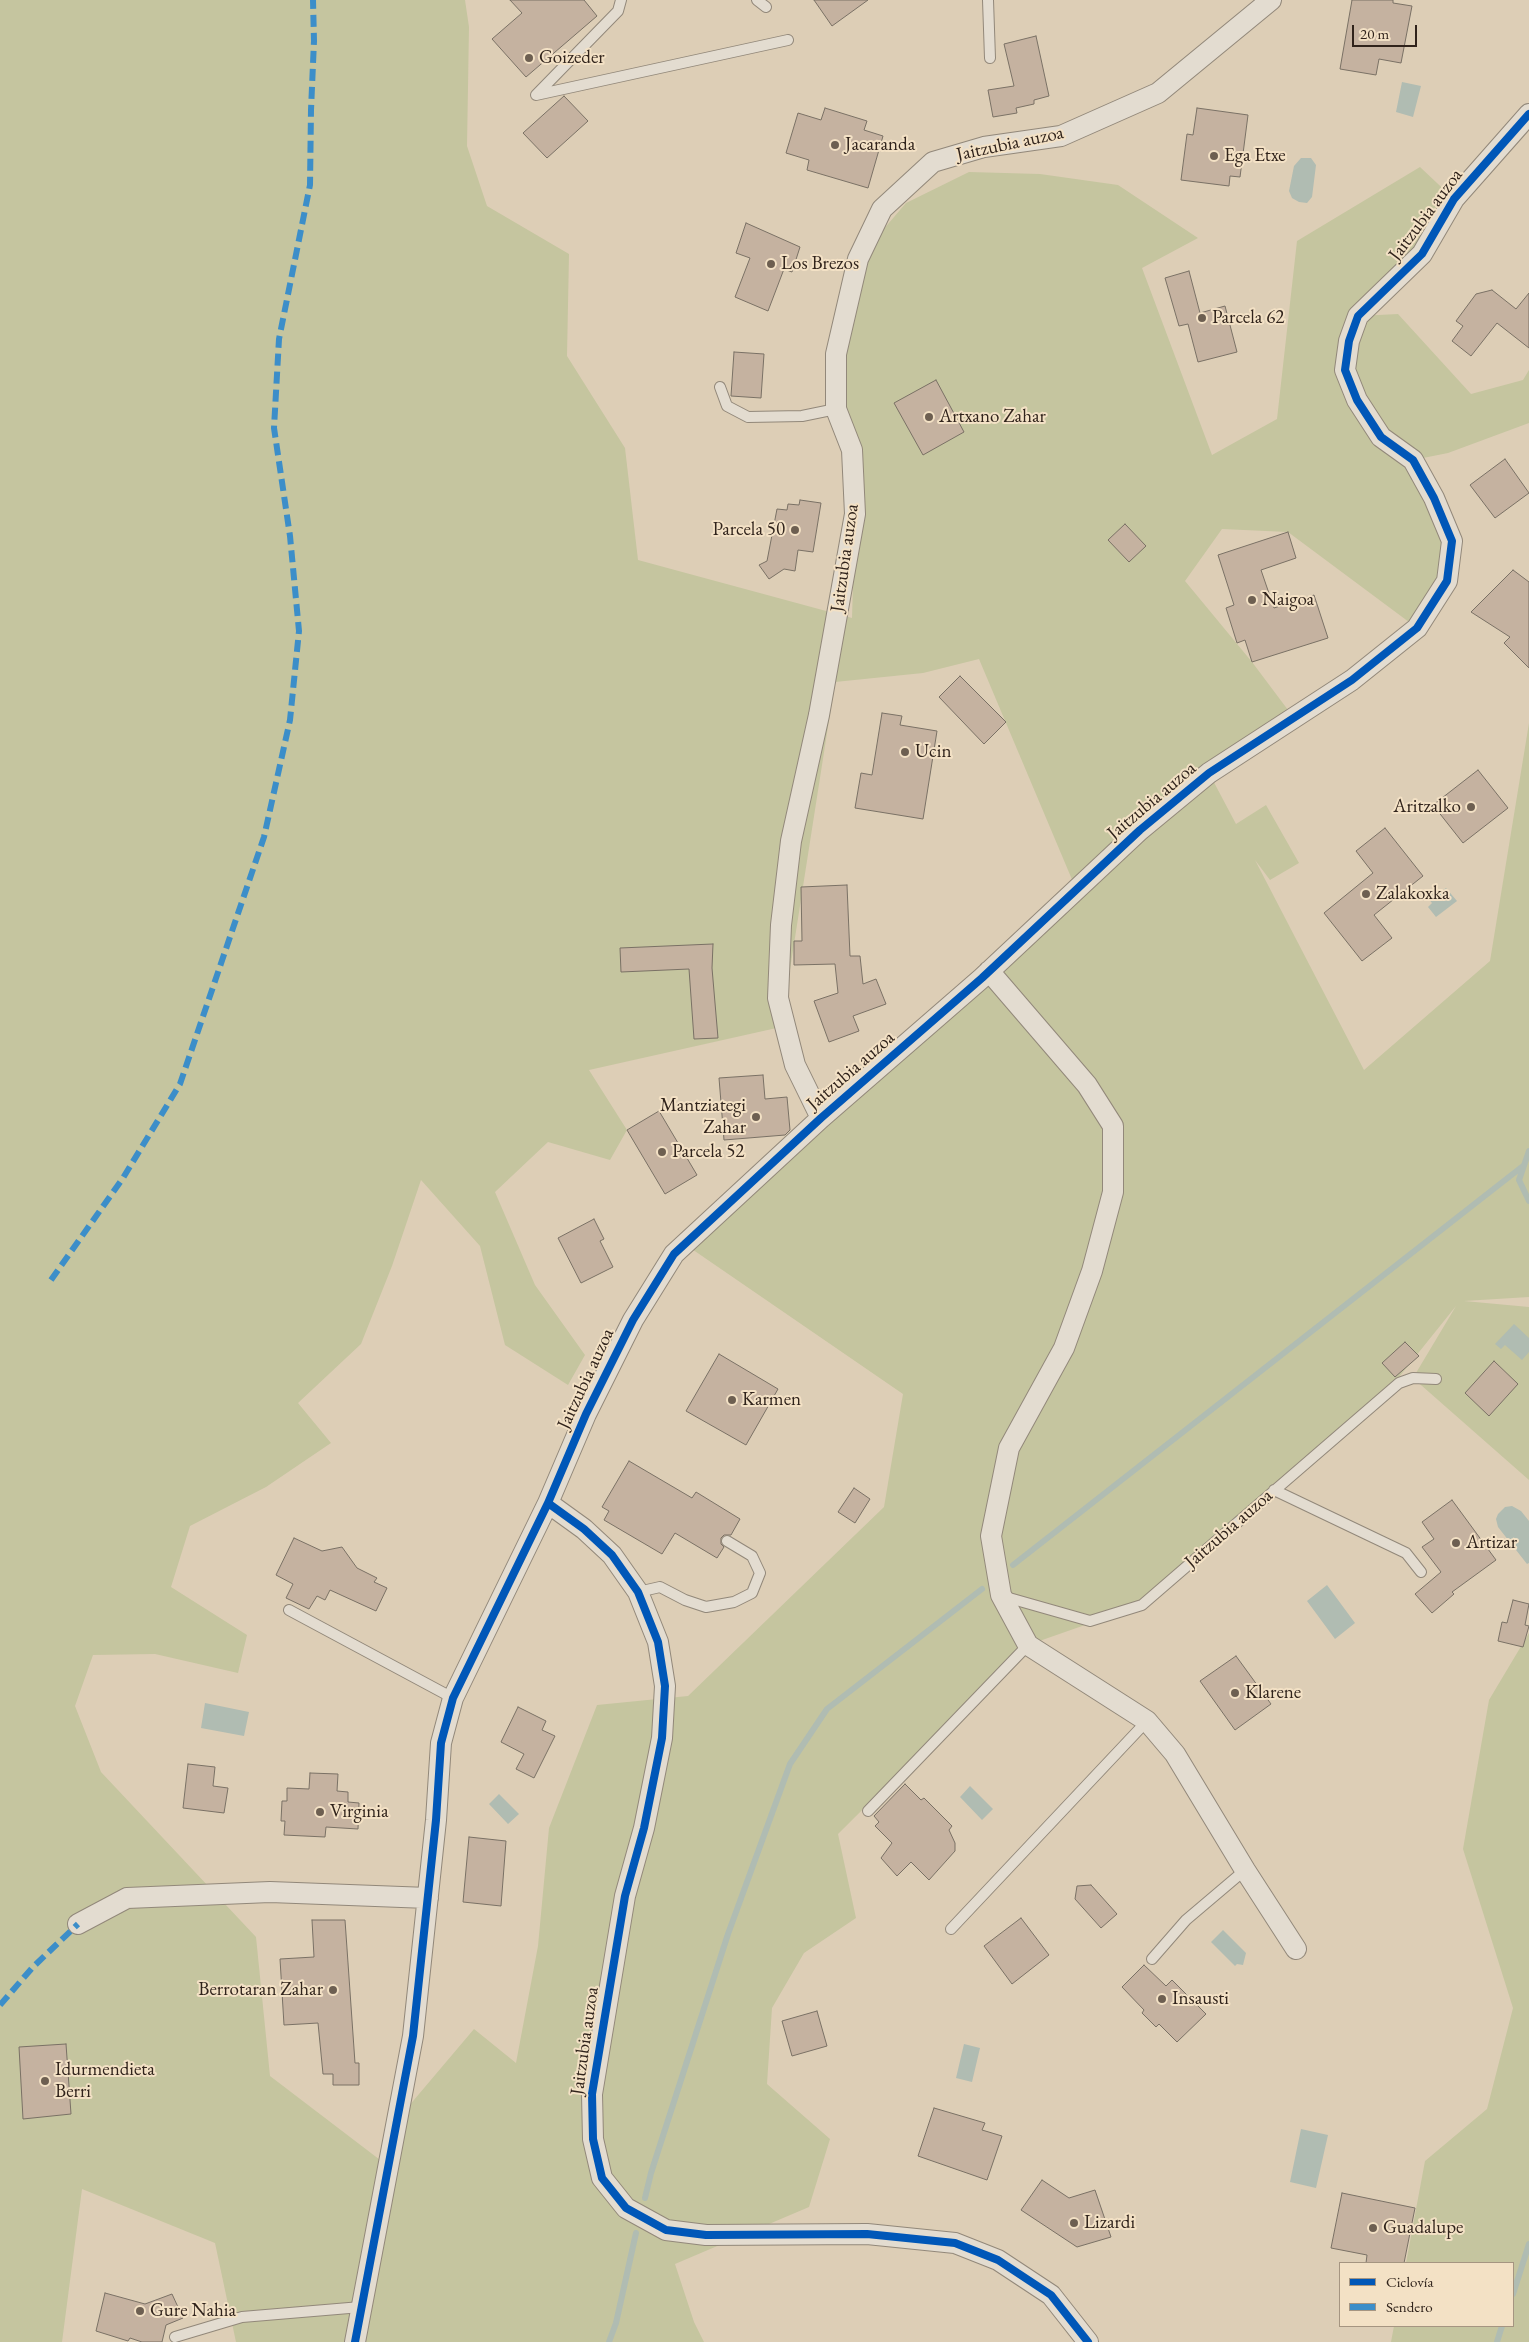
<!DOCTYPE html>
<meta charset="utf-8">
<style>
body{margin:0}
#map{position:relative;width:1529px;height:2342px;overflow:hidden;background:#ddceb6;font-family:"EB Garamond",serif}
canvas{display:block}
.legend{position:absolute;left:1339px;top:2262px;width:175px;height:65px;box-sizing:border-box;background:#f3e1c5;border:1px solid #a59581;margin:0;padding:6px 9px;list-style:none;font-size:15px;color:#30231b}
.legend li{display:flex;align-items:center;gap:10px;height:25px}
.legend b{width:25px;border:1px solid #a59581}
.scale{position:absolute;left:1352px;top:25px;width:65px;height:22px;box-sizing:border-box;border:2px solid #30231b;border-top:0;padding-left:6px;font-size:15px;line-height:18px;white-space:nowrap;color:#30231b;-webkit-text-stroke:4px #f3e1c5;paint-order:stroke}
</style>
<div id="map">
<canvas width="1529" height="2342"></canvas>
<ul class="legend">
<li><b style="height:6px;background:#0057b8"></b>Ciclovía</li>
<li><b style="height:6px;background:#3c8ec9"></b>Sendero</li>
</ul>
<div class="scale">20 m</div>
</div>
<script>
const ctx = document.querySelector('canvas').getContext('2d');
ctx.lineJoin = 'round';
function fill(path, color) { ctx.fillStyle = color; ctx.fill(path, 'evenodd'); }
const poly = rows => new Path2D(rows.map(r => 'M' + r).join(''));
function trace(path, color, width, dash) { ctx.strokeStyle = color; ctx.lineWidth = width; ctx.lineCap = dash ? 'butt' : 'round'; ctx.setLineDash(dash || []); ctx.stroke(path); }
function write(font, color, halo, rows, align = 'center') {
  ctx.font = font + ' "EB Garamond",serif'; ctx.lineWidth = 4; ctx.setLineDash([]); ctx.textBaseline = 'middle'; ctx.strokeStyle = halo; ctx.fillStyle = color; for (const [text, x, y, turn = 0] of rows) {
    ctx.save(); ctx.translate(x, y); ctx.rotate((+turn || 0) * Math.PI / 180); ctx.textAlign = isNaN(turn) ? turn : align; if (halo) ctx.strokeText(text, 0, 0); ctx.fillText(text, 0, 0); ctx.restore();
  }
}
fill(poly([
 [0,0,465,0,469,27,467,146,487,206,569,254,567,356,625,448,638,560,852,618,855,514,836,409,858,259,906,203,969,172,1040,174,1118,185,1198,238,1142,268,1212,455,1277,419,1297,241,1420,167,1454,199,1359,316,1398,314,1471,394,1523,380,1529,370,1529,423,1448,453,1413,460,1452,541,1417,628,1288,532,1222,529,1185,581,1252,662,1294,718,1209,773,1236,824,1266,805,1299,863,1270,880,1255,860,1364,1070,1490,961,1529,723,1529,1297,1464,1301,1529,1307,1529,1480,1413,1378,1456,1306,1399,1377,1142,1605,1028,1645,838,1834,856,1918,804,1953,772,2008,767,2084,830,2139,809,2207,675,2264,694,2322,704,2342,236,2342,215,2243,82,2189,62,2342,0,2342],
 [979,659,1076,889,686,1245,903,1394,884,1507,688,1696,597,1705,549,1828,538,1946,516,2063,474,2029,397,2120,388,2166,270,2076,256,1937,101,1772,75,1706,93,1655,155,1654,238,1673,247,1635,171,1587,190,1526,266,1487,331,1443,298,1403,361,1344,392,1266,421,1180,480,1246,505,1345,568,1385,585,1355,535,1285,495,1192,548,1142,610,1160,627,1130,589,1070,781,1027,835,682,923,673],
 [1529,1633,1529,2342,1391,2342,1394,2326,1513,2326,1513,2263,1406,2263,1425,2161,1487,2109,1513,2008,1463,1849,1489,1700]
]), '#c5c59f');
fill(poly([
 [1402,82,1421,86,1413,117,1396,112],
 [1301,158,1311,158,1316,165,1312,197,1307,203,1299,202,1292,198,1289,191,1294,166],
 [1446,888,1457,901,1436,917,1428,907,1432,903,1427,897,1432,892,1437,895],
 [1514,1324,1529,1338,1529,1352,1522,1360,1505,1345,1501,1349,1495,1344],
 [1512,1506,1521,1511,1529,1521,1529,1563,1527,1564,1498,1527,1496,1519,1498,1514,1505,1507],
 [1327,1585,1355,1623,1335,1639,1307,1601],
 [205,1703,249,1712,244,1736,201,1728],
 [970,1786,993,1809,982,1820,960,1797],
 [499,1794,519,1814,508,1824,489,1804],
 [1223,1930,1246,1953,1243,1965,1237,1964,1235,1966,1211,1942],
 [964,2044,980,2048,972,2082,956,2078],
 [1301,2129,1328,2135,1316,2188,1290,2182]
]), '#b0bcb2');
trace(poly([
 [1529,1151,1519,1180,1529,1201],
 [1013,1565,1523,1166],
 [645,2198,651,2173,728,1934,790,1764,827,1709,982,1589],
 [1513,2294,1529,2244],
 [609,2342,616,2323,636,2233],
 [1497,2342,1502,2326]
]), '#b0bcb2', 6);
const building = poly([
 [510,0,584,0,597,16,526,77,492,39,522,13,510,0],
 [814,0,868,0,832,26,814,0],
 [1352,0,1393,0,1393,3,1412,6,1401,63,1379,59,1376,75,1340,69,1352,0],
 [1036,36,1049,96,1034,100,1034,104,1016,108,1017,113,993,117,988,90,1014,86,1004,44,1036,36],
 [564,96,588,121,547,158,523,133,564,96],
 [825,108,867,121,864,130,883,136,868,188,807,170,809,160,786,153,798,113,821,120,825,108],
 [1197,108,1248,115,1240,177,1230,176,1229,186,1181,180,1187,134,1193,135,1197,108],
 [746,223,800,247,792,272,784,269,768,311,735,297,750,258,736,253,746,223],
 [1189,271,1200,313,1225,306,1237,352,1198,362,1188,324,1179,326,1165,278,1189,271],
 [1492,290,1516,309,1529,293,1529,348,1497,323,1471,356,1452,341,1463,326,1456,321,1476,294,1492,290],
 [734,352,764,354,761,398,731,396,734,352],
 [936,380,964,432,923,455,894,403,936,380],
 [1505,459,1529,493,1495,518,1470,485,1505,459],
 [800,500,821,503,813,552,798,550,795,571,784,569,769,579,759,565,767,561,777,509,787,510,788,504,799,505,800,500],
 [1125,524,1146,546,1129,562,1108,540,1125,524],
 [1288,532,1296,558,1261,570,1274,608,1314,595,1328,638,1252,662,1245,640,1237,643,1226,608,1234,605,1218,555,1288,532],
 [1513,570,1529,582,1529,668,1504,643,1510,637,1471,612,1513,570],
 [960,676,1006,722,984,744,939,697,960,676],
 [882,713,902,716,900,725,937,731,923,819,855,808,861,773,872,775,882,713],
 [1478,770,1508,808,1463,843,1433,805,1478,770],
 [1385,828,1423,876,1374,915,1392,938,1362,961,1324,913,1373,873,1356,851,1385,828],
 [847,885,850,956,860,956,863,984,876,979,886,1004,853,1016,859,1031,829,1042,814,1001,838,993,835,964,794,965,794,941,802,941,801,887,847,885],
 [713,944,712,968,718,1038,694,1039,689,969,621,972,620,948,713,944],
 [763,1075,765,1099,787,1097,790,1130,785,1135,724,1140,719,1078,763,1075],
 [659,1111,697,1175,665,1194,627,1130,659,1111],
 [594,1219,604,1239,600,1241,613,1267,581,1283,558,1238,594,1219],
 [1405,1342,1419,1356,1395,1377,1382,1363,1405,1342],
 [719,1354,778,1389,746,1445,686,1411,719,1354],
 [1494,1361,1518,1384,1489,1416,1465,1393,1494,1361],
 [629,1461,692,1498,696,1492,740,1519,731,1535,724,1535,721,1538,721,1544,724,1547,717,1558,675,1533,662,1554,604,1520,609,1511,602,1507,629,1461],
 [854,1488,870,1499,855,1523,838,1512,854,1488],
 [1452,1500,1496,1560,1452,1592,1454,1594,1432,1613,1415,1594,1441,1572,1422,1547,1434,1539,1422,1522,1452,1500],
 [294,1538,322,1551,342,1547,357,1568,377,1578,374,1582,387,1588,376,1611,330,1590,325,1600,317,1596,309,1609,286,1598,293,1584,276,1575,294,1538],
 [1513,1600,1529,1604,1525,1625,1529,1626,1523,1647,1498,1641,1502,1622,1507,1623,1513,1600],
 [1236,1656,1271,1704,1235,1730,1200,1681,1236,1656],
 [518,1707,546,1721,542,1730,555,1736,534,1778,516,1769,524,1754,501,1742,518,1707],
 [188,1764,215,1767,213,1786,228,1788,224,1813,183,1808,188,1764],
 [310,1773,338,1774,337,1791,348,1792,348,1802,359,1803,358,1829,326,1827,325,1837,284,1835,285,1821,281,1821,282,1801,287,1801,287,1788,309,1789,310,1773],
 [905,1784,921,1800,924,1798,952,1826,949,1830,955,1843,955,1851,929,1880,911,1862,897,1876,881,1858,892,1843,875,1826,879,1822,874,1816,905,1784],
 [469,1837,506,1841,501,1906,463,1902,469,1837],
 [1091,1885,1117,1914,1101,1928,1075,1899,1077,1886,1091,1885],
 [1021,1918,1049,1955,1012,1984,984,1946,1021,1918],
 [312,1920,345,1920,355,2063,359,2063,359,2085,333,2085,333,2074,323,2074,318,2023,284,2025,280,1959,314,1957,312,1920],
 [1144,1965,1166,1986,1172,1980,1206,2014,1177,2042,1159,2024,1156,2027,1142,2013,1144,2010,1122,1987,1144,1965],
 [817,2011,827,2046,792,2056,782,2021,817,2011],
 [66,2044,71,2114,23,2119,19,2047,66,2044],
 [934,2108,985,2123,982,2130,1002,2136,987,2180,918,2156,934,2108],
 [1042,2180,1069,2198,1095,2190,1111,2237,1077,2247,1021,2210,1042,2180],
 [1342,2193,1415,2208,1404,2263,1366,2263,1367,2255,1331,2248,1342,2193],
 [105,2293,145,2304,172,2294,183,2318,166,2325,162,2342,142,2342,130,2338,128,2341,96,2331,105,2293]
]);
fill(building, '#c5b2a0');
trace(building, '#7a7165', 1);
const lane = poly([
 [621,0,618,11,536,95,788,40],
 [757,0,766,7],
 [988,0,990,58],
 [720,387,727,406,748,417,802,416,836,409],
 [1274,1490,1406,1553,1421,1572],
 [638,1592,660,1587,685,1600,706,1607,734,1602,752,1593,760,1573,752,1556,727,1541],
 [1002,1596,1090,1621,1142,1605,1399,1383,1413,1378,1436,1379],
 [289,1610,453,1698],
 [868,1811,1028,1645],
 [951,1929,1147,1721],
 [1152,1959,1186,1920,1245,1870],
 [175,2337,242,2317,361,2307]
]);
const street = poly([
 [989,971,1087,1085,1113,1126,1113,1192,1092,1271,1064,1348,1009,1448,991,1536,1001,1595,1028,1645,1147,1721,1175,1754,1245,1870,1296,1949],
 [821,1118,795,1065,778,998,781,925,791,841,819,715,855,514,852,450,836,409,836,354,858,259,882,209,933,162,984,147,1061,136,1158,93,1271,0],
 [548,1503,586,1414,633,1320,674,1254,821,1118,982,978,1140,830,1209,773,1352,680,1417,628,1447,581,1452,541,1434,498,1413,460,1381,437,1357,400,1345,370,1349,341,1358,316,1422,254,1454,199,1529,114],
 [78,1924,127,1898,270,1892,428,1898],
 [355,2342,413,2036,436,1820,441,1743,453,1698,548,1503,584,1529,612,1555,638,1592,658,1642,665,1686,662,1738,644,1828,625,1896,592,2094,593,2139,602,2178,626,2208,666,2230,706,2235,867,2234,955,2243,998,2260,1051,2295,1088,2342]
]);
trace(lane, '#92887a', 12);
trace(street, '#92887a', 22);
trace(lane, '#e3dcd0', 10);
trace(street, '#e3dcd0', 20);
trace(poly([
 [51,1280,123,1178,180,1084,264,837,290,720,299,631,290,536,274,428,279,339,310,185,311,110,314,41,313,0],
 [0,2005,33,1967,78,1924]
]), '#3c8ec9', 6, [12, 6]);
trace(poly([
 [548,1503,586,1414,633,1320,674,1254,821,1118,982,978,1140,830,1209,773,1352,680,1417,628,1447,581,1452,541,1434,498,1413,460,1381,437,1357,400,1345,370,1349,341,1358,316,1422,254,1454,199,1529,114],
 [355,2342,413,2036,436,1820,441,1743,453,1698,548,1503,584,1529,612,1555,638,1592,658,1642,665,1686,662,1738,644,1828,625,1896,592,2094,593,2139,602,2178,626,2208,666,2230,706,2235,867,2234,955,2243,998,2260,1051,2295,1088,2342]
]), '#0057b8', 8);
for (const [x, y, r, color] of [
 [529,58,5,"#6d5f51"],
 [835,145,5,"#6d5f51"],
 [1214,156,5,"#6d5f51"],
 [771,264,5,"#6d5f51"],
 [1202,318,5,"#6d5f51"],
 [929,417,5,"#6d5f51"],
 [795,530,5,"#6d5f51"],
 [1252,600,5,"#6d5f51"],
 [905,752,5,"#6d5f51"],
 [1471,807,5,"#6d5f51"],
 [1366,894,5,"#6d5f51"],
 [756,1117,5,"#6d5f51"],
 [662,1152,5,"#6d5f51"],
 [732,1400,5,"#6d5f51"],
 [1456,1543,5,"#6d5f51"],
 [1235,1693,5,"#6d5f51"],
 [320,1812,5,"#6d5f51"],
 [333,1990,5,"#6d5f51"],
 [1162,1999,5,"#6d5f51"],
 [45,2081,5,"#6d5f51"],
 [1074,2223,5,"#6d5f51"],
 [1373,2228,5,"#6d5f51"],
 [140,2311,5,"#6d5f51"]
]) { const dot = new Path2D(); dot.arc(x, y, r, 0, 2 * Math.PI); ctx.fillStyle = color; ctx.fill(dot); trace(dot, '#f3e1c5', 2); }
write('19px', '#30231b', '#f3e1c5', [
 ["Goizeder",539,58],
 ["Jacaranda",845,145],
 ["Ega Etxe",1224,156],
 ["Los Brezos",781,264],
 ["Parcela 62",1212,318],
 ["Artxano Zahar",939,417],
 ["Parcela 50",785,530,"right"],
 ["Naigoa",1262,600],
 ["Ucin",915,752],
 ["Aritzalko",1461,807,"right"],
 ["Zalakoxka",1376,894],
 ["Mantziategi",746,1106,"right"],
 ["Zahar",746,1128,"right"],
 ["Parcela 52",672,1152],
 ["Karmen",742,1400],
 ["Artizar",1466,1543],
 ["Klarene",1245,1693],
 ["Virginia",330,1812],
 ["Berrotaran Zahar",323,1990,"right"],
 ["Insausti",1172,1999],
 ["Idurmendieta",55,2070],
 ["Berri",55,2092],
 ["Lizardi",1084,2223],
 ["Guadalupe",1383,2228],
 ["Gure Nahia",150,2311]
], 'left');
write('19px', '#30231b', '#f3e1c5', [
 ["Jaitzubia auzoa",1010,144,-12],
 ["Jaitzubia auzoa",1426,215,-53],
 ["Jaitzubia auzoa",845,558,-82],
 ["Jaitzubia auzoa",1152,801,-40],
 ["Jaitzubia auzoa",851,1071,-41],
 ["Jaitzubia auzoa",586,1379,-65],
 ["Jaitzubia auzoa",1229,1529,-41],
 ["Jaitzubia auzoa",585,2041,-82]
]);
</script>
